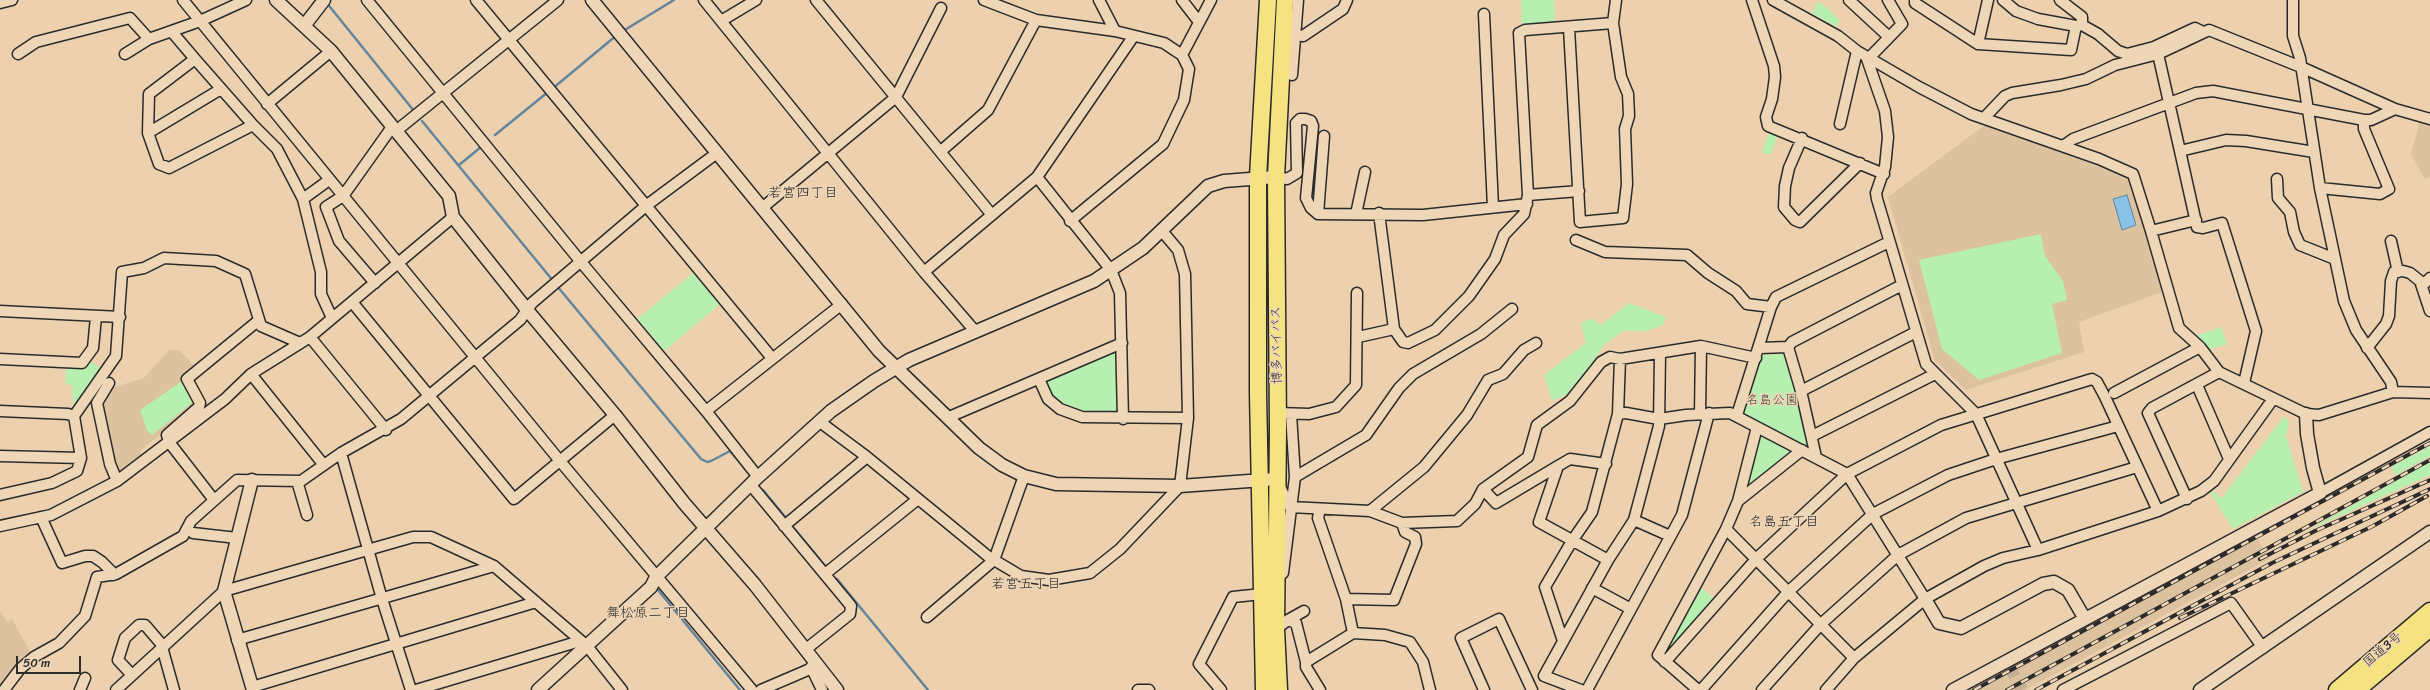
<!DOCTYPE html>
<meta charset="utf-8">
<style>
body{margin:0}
#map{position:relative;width:2430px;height:690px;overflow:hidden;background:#edd1ae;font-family:Sriracha,sans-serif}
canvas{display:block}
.scale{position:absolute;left:16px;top:656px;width:65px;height:18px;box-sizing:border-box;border:2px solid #2b2b2b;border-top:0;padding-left:5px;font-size:12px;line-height:14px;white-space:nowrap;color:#2b2b2b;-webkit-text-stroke:3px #efd6b7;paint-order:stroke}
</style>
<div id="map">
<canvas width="2430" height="690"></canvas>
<div class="scale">50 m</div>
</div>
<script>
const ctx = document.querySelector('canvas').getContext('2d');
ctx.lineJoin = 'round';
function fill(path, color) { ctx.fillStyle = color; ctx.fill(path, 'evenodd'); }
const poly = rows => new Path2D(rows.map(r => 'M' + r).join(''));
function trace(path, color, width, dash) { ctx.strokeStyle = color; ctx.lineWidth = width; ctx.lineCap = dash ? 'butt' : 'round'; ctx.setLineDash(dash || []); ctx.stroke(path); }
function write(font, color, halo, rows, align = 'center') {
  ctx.font = font + ' Sriracha,"Klee One",sans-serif'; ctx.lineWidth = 3; ctx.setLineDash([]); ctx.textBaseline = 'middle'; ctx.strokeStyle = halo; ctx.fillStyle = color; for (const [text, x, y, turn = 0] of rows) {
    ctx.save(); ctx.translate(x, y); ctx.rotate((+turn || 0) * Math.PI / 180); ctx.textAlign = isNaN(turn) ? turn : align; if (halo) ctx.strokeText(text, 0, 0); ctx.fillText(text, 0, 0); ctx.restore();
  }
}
fill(poly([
 [2420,121,2430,124,2430,177,2425,179,2411,154],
 [1985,125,2131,178,2165,291,2079,322,2084,352,1966,390,1935,361,1888,197],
 [169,350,179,350,197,368,184,380,195,402,195,406,140,451,142,454,118,471,109,444,100,401,108,389,144,378],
 [2255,534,2269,559,2025,690,1966,690],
 [0,610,7,622,12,619,31,653,17,664,0,690]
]), '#ddc2a0');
fill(poly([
 [1521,0,1554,0,1555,24,1522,25],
 [1819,1,1840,20,1836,27,1811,13],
 [1770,130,1779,133,1770,155,1762,152],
 [2041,234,2045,256,2063,281,2067,300,2052,304,2062,353,1979,380,1942,349,1919,260],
 [694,272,721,303,665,351,637,319],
 [1629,303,1666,317,1663,325,1646,331,1623,331,1604,345,1571,393,1552,400,1544,375,1586,343,1581,324,1590,318,1601,325],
 [2221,327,2227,344,2207,350,2195,336],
 [1115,350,1119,352,1118,412,1084,415,1063,407,1052,397,1045,384,1046,380],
 [1783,354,1787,355,1809,447,1746,417,1743,412,1759,357,1763,355],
 [89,361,103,369,73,406,72,385,65,384,66,368,82,368,87,365],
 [182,381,192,403,152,435,147,430,140,410],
 [2284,416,2289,423,2286,436,2303,492,2233,529,2210,492,2214,491,2221,499],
 [1761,433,1792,450,1791,453,1743,493,1757,436],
 [2430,446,2430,456,2396,475,2391,467],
 [2430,462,2430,475,2307,531,2322,522],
 [1699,586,1715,599,1669,652,1664,650]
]), '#b7efb1');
const water = poly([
 [2127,195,2136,225,2122,230,2113,199,2127,195]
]);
fill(water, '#88c2e7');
trace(water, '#63869c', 1);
trace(poly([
 [326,2,414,111],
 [623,31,674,0],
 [552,89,617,35],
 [422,121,554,282],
 [495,135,548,92],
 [459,165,481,147],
 [557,286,701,459,707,462,711,461,730,451,749,473],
 [763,490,786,518],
 [793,527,826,567],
 [837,579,928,690],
 [658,590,740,690]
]), '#63869c', 2.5);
trace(poly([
 [2009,666,2022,690]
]), '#c6b094', 12, [12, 6]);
const minor = poly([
 [183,0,560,461,752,690],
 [367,0,581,262,706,411,758,477],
 [476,0,772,358],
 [704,0,924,272,975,331],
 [816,0,992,215],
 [984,0,1036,20,1115,31,1164,43,1182,55,1189,69,1184,100,1163,144,1070,221],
 [1099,0,1115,31],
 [1182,0,1199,22],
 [1752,0,1774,66,1775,77,1772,99,1766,117,1768,126,1884,174],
 [1773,0,1838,36,1857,51,1919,87,1971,114,2099,159,2133,174,2151,231,2179,328,2200,347,2219,372,2306,414,2319,415,2393,392,2430,393],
 [1849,0,1889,37],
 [1915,0,1915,3,1978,44,2071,50,2076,26,2082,25,2098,34,2118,51,2127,54,2154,47,2195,28,2203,32],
 [2003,0,2016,11,2038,19,2076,26],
 [2060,0,2082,17,2082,25],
 [2293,0,2293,36,2300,58,2320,188,2344,301,2356,330,2391,382,2393,392],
 [0,3,12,0],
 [1484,14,1493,207],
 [721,21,756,0],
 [1569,28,1580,222,1623,218,1627,184,1625,129,1629,116,1628,94,1621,77,1613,23,1616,0],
 [172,32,195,59],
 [1282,34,1303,36,1343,9,1347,0],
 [1978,44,1988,0],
 [18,54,36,42,130,18,149,39,200,21,246,0],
 [125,54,149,39],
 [2158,54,2180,151],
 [1182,55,1211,0],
 [1866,56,1885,111,1888,137,1885,167,1876,193,1877,199,1926,364,1976,414,2038,550],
 [1869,58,1902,24,1888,0],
 [195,59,253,125,169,168,159,164,148,133,149,94,195,59],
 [1292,75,1298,0],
 [267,104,331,51],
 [1984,118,2005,96,2012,93,2061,85,2086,79,2115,65,2158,54,2209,30,2301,67,2395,109,2430,119],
 [1840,124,1857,51],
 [253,125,277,149,303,199,321,272,321,294,332,318],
 [396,131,558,0],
 [148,133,221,89],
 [1802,138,1789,168,1785,186,1784,207,1795,220,1800,222,1860,163],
 [2063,146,2073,139,2196,93,2213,91,2364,120,2371,120,2395,109],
 [941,151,988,110,1036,20],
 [1037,177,1111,270,1120,293,1123,419],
 [1276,177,1287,179,1297,173,1296,123,1300,119,1305,119,1311,121,1313,126,1306,198,1311,208,1318,214,1423,215,1527,204],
 [2277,179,2278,198,2290,212,2294,232,2300,245,2335,259],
 [2320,188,2380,194,2389,189,2364,129,2364,120],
 [1528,195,1579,191],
 [303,199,329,180],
 [762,208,896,97,941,8],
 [1318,214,1324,136],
 [1356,214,1365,172],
 [2151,231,2196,220],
 [1576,240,1605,252,1687,255,1708,273,1736,291,1747,304,1771,307],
 [2391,241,2398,272],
 [924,272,1037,177,1133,37],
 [375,283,339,241,326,207,343,196,392,127],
 [2422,286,2430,278],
 [352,302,514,499,615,415],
 [0,311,120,317],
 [1394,329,1403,342,1408,343,1435,330,1469,296,1495,259,1504,235,1524,214,1528,195,1519,33,1525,30,1613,23],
 [310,337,386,430],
 [1358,337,1394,329,1379,213],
 [1788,347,1792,342,1902,285],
 [1760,348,1788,347,1801,391,1816,457],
 [2367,348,2386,324,2389,316,2391,281,2394,272,2403,271,2410,273,2420,281,2430,311],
 [0,359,82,363,93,348,96,317],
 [251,374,323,464],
 [1039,379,1048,399,1060,409,1082,417,1188,418],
 [109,383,97,403,110,464,117,481],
 [2244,383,2256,331,2222,223,2203,228,2197,227,2180,151,2226,140,2246,141,2314,152],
 [2197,385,2229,459],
 [1801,391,1916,332],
 [2114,393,2200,347],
 [0,411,68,414,74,416,81,458,0,456],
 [706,411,842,304],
 [1278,413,1309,414,1336,407,1356,385,1357,293],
 [1618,414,1626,413,1659,419,1686,415,1730,413,1847,474,1925,599],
 [1700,414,1701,346],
 [1737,415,1771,307,1776,297,1889,242],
 [74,416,116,356,122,272,144,268,164,258,216,261,245,274,261,326,300,343],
 [949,417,1122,343],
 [820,422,867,457,989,557,1021,576,1049,580,1090,573,1120,549,1180,486,1188,418,1185,274,1178,250,1162,231],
 [1812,436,1935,374],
 [341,453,382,599,411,690],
 [1606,464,1570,459,1558,466,1539,522,1608,560],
 [1295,477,1366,435,1399,388,1413,374,1481,334,1512,309],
 [297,481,307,515],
 [750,484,851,606,850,614,805,650],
 [1280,487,1290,507,1370,511,1402,523,1457,521,1475,504,1483,489,1528,457,1537,425,1570,401,1601,362,1610,357,1620,359,1701,346,1756,358],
 [1483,489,1496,503,1558,466],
 [2320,493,2430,432],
 [0,495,52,483,77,471,81,458],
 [2187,499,2148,413,2152,408,2219,372],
 [214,500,169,442,167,435,199,407,200,403,187,379,259,320],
 [1738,501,1802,450],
 [1320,509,1318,518,1346,599,1353,633],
 [1370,511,1424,467,1467,415,1488,380,1503,374,1524,350,1536,343],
 [41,517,62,563,85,556,93,556,102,562,111,571,113,575],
 [1634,520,1670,536],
 [0,526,51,515,117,481,225,399,251,374,310,337,453,217],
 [784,526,867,457],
 [1726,529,1854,658],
 [193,533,237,538],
 [1283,573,1295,477,1291,414],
 [825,574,918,499],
 [1592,588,1631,609],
 [1346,599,1394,600,1416,544,1415,537,1405,532,1402,523],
 [927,617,994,560,1024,476],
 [1288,620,1304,611],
 [1276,629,1288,620,1296,623,1306,662],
 [237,640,494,566],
 [1563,641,1545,587,1572,541,1592,512,1618,414,1620,359],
 [162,647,174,690],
 [1665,662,1757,558,1847,474,1941,425,2092,379,2097,382,2105,397,2158,511],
 [811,667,822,690],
 [132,675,118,660,125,638,139,625,145,625,163,646],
 [252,687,536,602],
 [4,690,20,669,34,657,59,643,85,616,97,577,116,574,183,536,191,521,237,480,301,481,341,453,401,419,520,320,532,303,647,205,717,153],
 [80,690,85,678],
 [116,690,224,591,413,537,431,537,494,566,587,646,622,690],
 [416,690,580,641],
 [761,690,817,666],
 [1138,690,1149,690],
 [1221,690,1199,664,1233,597,1262,594],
 [1320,690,1306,667,1306,662,1353,633,1385,635,1410,642,1423,662,1430,690],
 [1484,690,1461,638,1499,619,1532,690],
 [1581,690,1544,676,1608,560,1634,520,1659,426,1660,353],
 [1587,690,1682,515,1709,413],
 [1698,690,1658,655,1726,529,1738,501,1757,427],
 [1701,690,1789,591,1873,514,1948,475,1996,459,2118,426],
 [1762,690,1821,624,1898,555,1966,518,2137,467],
 [1826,690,1854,658,1925,599,1984,566,2003,558,2038,550,2158,511,2201,491,2214,481,2273,399],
 [2063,690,2231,603,2263,648]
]);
const tertiary = poly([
 [276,0,331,51,449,196,453,217,528,311,615,415,684,503,755,585,837,690],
 [592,0,879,351,979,448,1002,465,1024,476,1056,484,1180,486,1277,479],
 [304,26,324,0],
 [252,480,224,591,253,690],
 [1925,599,1939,623,1961,628,2043,584,2054,582,2068,590,2085,619],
 [538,690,651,587,656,577,758,477,831,411,874,381,909,360,1094,281,1143,248,1208,186,1224,181,1276,177],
 [1953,690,2320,493,2313,468,2307,434,2306,414],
 [2200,690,2430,532]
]);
const trunk = poly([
 [1264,690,1258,393,1258,177,1268,0],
 [1279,690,1276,629,1278,429,1276,177,1285,0],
 [2337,690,2430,611],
 [2357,690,2430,628]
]);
trace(minor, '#2b2b2b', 13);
trace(tertiary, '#2b2b2b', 15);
trace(trunk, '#2b2b2b', 19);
trace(minor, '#efd6b7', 10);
trace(tertiary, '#efd6b7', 12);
trace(trunk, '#f5e382', 16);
const rail = poly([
 [2260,559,2315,531,2430,480],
 [2180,618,2373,526,2427,496],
 [1974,690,2430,443],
 [2007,690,2430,460],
 [2036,690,2272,563,2430,489]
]);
trace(rail, '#2b2b2b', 4);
trace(rail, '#efd6b7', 2.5, [8]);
write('13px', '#2b2b2b', '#efd6b7', [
 ["博多バイパス",1277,345,-91],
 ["国道3号",2383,650,-40]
]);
write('13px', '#40483f', '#efd6b7', [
 ["名島公園",1772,401]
]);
write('14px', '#2b2b2b', '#efd6b7', [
 ["若宮四丁目",803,193],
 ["名島五丁目",1784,522],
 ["若宮五丁目",1026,584],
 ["舞松原二丁目",648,613]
]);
</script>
